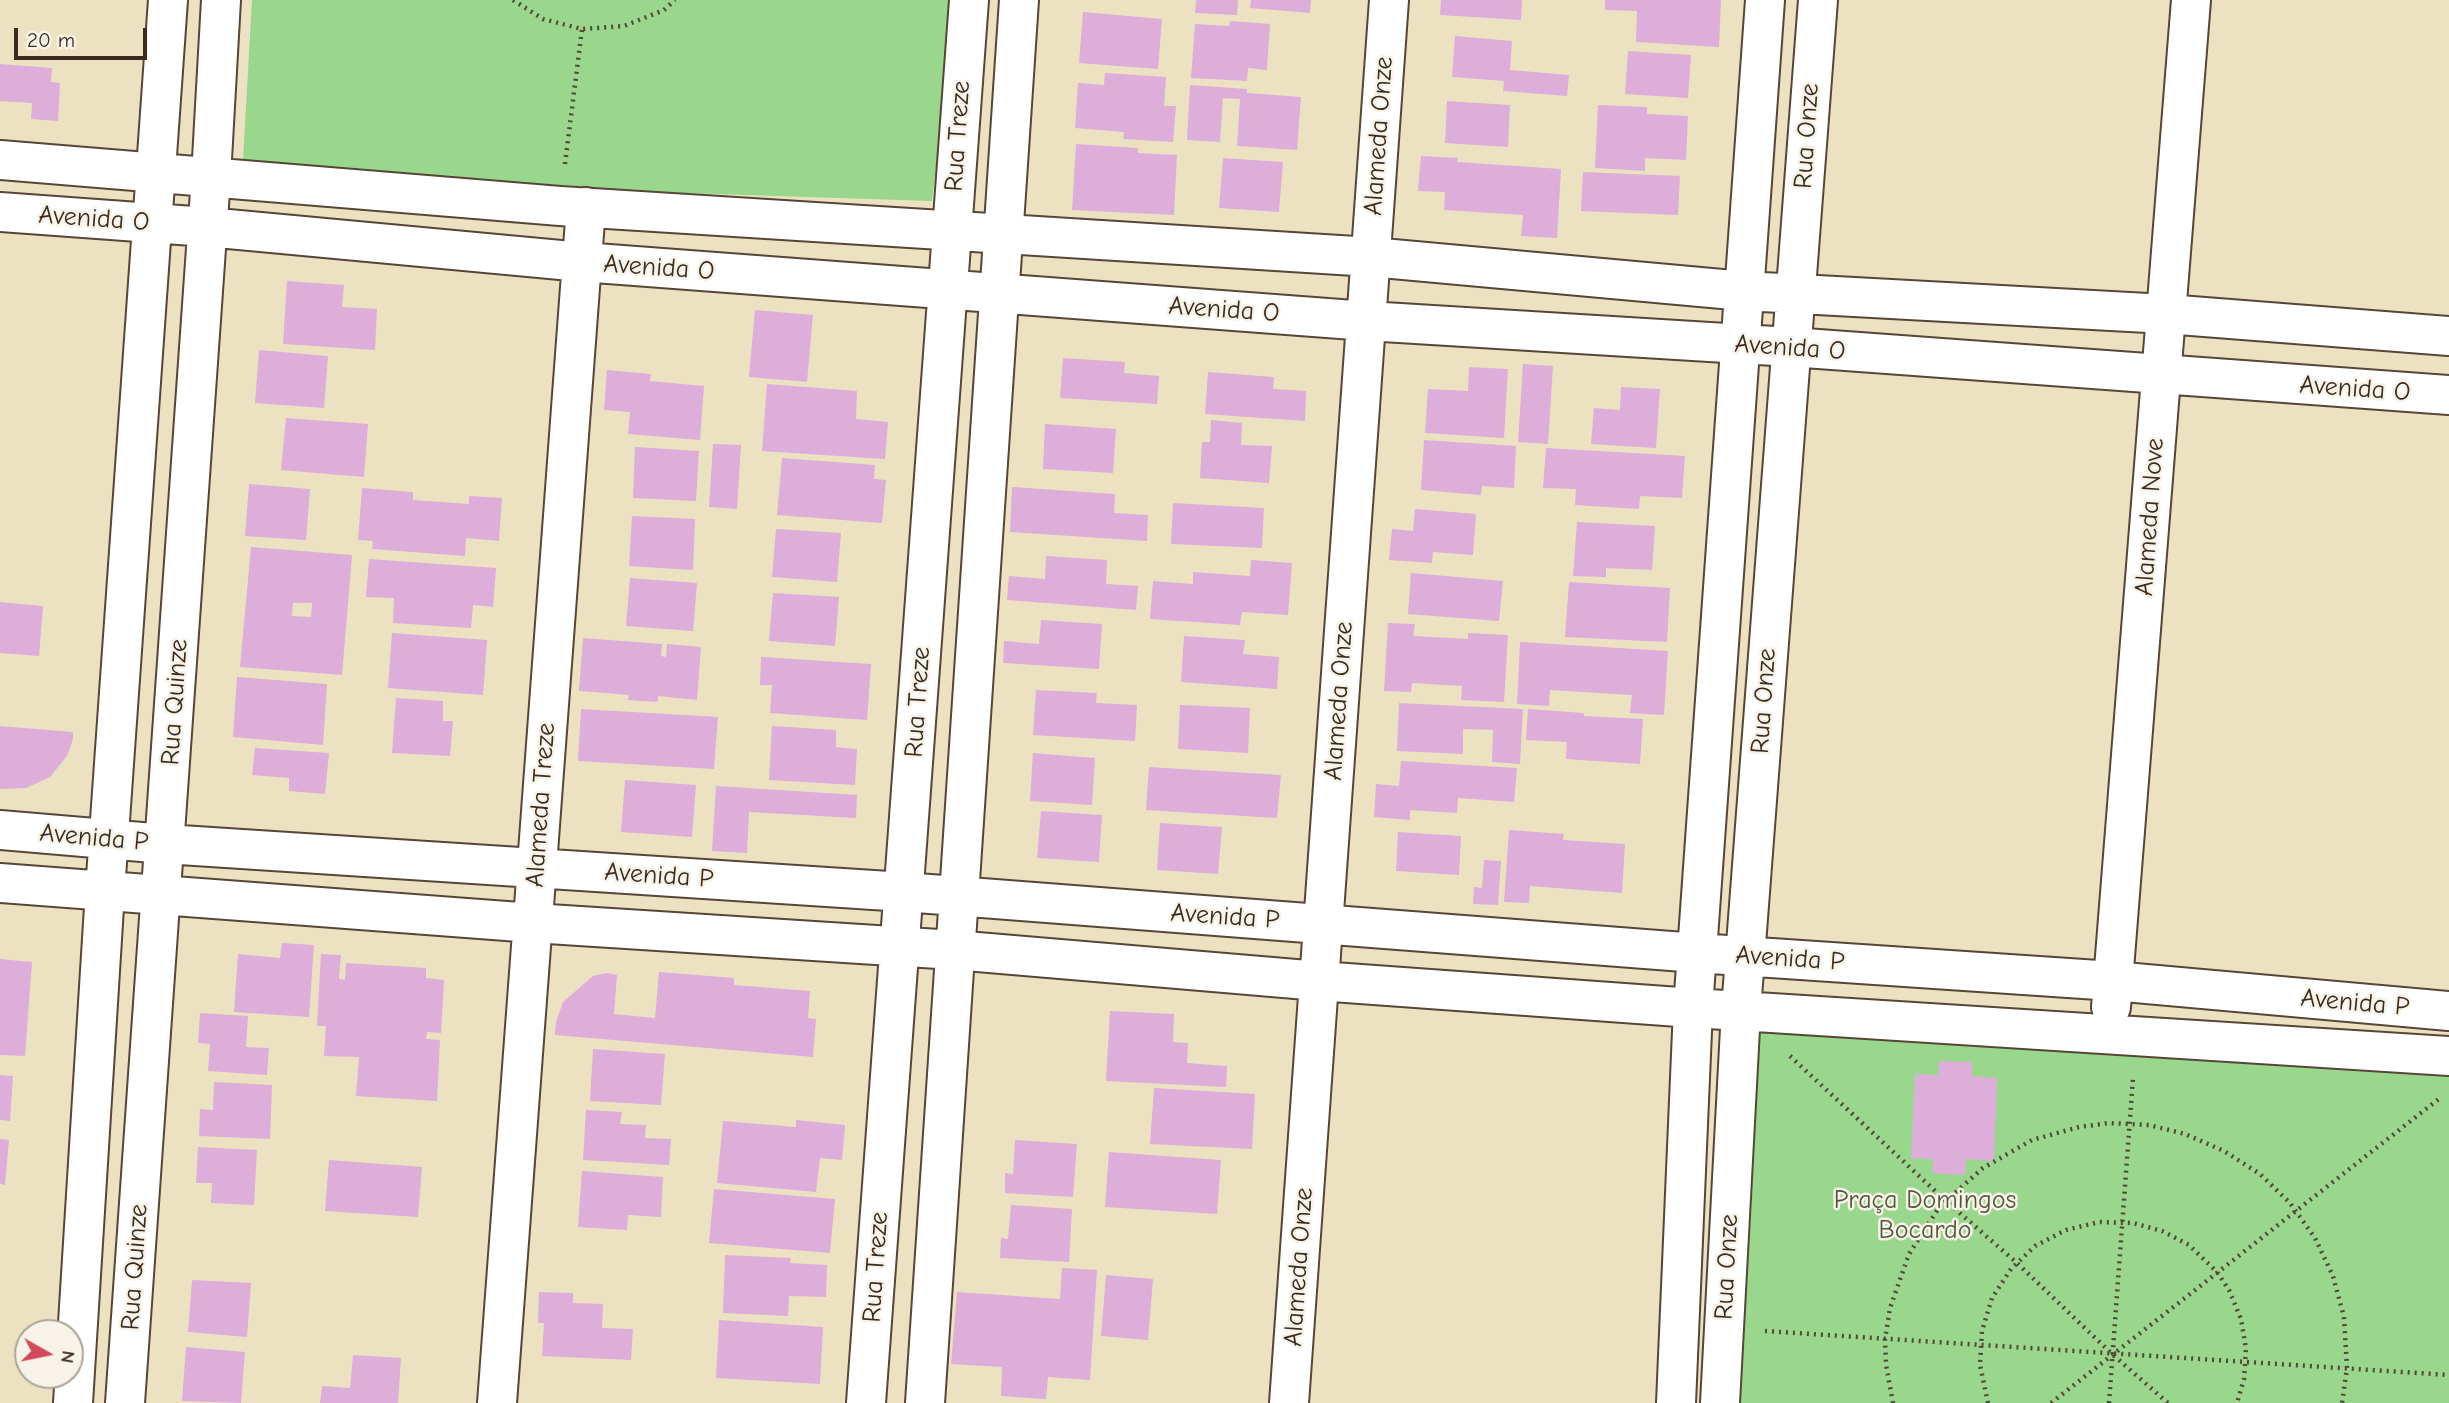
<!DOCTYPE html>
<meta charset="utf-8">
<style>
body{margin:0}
#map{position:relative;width:2449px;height:1403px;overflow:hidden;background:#ece2c2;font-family:"Comic Neue",sans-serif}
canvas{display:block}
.north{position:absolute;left:14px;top:1319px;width:70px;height:70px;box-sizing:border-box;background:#f7f3e8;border:2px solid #aca397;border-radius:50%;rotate:99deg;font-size:19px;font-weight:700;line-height:28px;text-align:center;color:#3b2a1e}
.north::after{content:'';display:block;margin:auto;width:24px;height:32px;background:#d1495b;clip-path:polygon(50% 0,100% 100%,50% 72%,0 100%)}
.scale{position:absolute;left:14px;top:28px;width:133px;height:32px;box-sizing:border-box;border:4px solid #3b2a1e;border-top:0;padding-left:9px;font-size:21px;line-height:24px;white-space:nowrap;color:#3b2a1e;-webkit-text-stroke:5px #f7f3e8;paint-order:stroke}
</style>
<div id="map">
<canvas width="2449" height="1403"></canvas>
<div class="north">N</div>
<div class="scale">20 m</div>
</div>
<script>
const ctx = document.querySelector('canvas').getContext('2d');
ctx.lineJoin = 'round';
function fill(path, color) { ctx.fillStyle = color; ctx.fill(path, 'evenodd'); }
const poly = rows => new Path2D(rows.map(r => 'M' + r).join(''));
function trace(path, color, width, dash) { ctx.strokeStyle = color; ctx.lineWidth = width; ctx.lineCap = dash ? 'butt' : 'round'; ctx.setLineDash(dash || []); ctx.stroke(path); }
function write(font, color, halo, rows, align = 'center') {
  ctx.font = font + ' "Comic Neue",sans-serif'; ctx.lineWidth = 5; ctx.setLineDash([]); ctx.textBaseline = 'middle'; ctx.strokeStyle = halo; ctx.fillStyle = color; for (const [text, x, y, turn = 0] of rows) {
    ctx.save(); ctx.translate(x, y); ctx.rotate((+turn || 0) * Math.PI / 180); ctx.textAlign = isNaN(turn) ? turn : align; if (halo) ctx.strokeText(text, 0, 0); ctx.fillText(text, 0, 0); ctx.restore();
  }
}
fill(poly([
 [252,0,955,0,932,201,618,191,243,160],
 [1747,1016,2449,1064,2449,1403,1729,1403]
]), '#99d78d');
fill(poly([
 [1196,0,1238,0,1237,15,1195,13],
 [1251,0,1311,0,1310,13,1250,8],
 [1441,0,1522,0,1521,20,1440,15],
 [1605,0,1721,0,1719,47,1636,42,1637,11,1605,10],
 [1083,12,1162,19,1158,69,1079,63],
 [1230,21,1270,24,1267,70,1248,68,1247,81,1191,78,1195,24,1229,26],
 [1455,36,1512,41,1510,70,1569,75,1567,96,1503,91,1504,81,1452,77],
 [1628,51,1691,55,1688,98,1625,94],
 [0,64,52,68,51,82,60,83,58,121,31,119,32,103,0,101],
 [1105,73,1166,77,1164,106,1176,106,1173,142,1123,139,1124,132,1075,128,1078,83,1104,85],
 [1190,85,1247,89,1247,93,1301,97,1297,150,1237,146,1240,99,1223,98,1220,142,1187,140],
 [1447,101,1510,105,1508,147,1445,143],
 [1598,105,1647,107,1647,114,1688,116,1686,160,1645,158,1645,171,1595,168],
 [1076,144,1138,148,1138,153,1177,155,1174,215,1072,210],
 [1421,156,1458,158,1457,162,1561,169,1557,238,1521,236,1523,215,1444,210,1445,192,1418,191],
 [1223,158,1283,162,1279,212,1219,208],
 [1583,172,1680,176,1678,215,1581,211],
 [287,281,344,285,342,307,377,309,375,350,283,344],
 [755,310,813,315,807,382,749,377],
 [259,350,328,356,324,408,255,403],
 [1063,358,1125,362,1124,373,1159,376,1157,404,1060,398],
 [1523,364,1553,366,1548,444,1518,442],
 [1469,367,1508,369,1504,438,1425,433,1428,389,1468,391],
 [607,370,651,374,650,381,704,386,700,440,628,434,630,412,604,410],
 [1208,372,1274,377,1273,389,1306,391,1305,421,1205,414],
 [767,384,857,391,856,419,888,422,885,459,762,451],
 [1621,387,1660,389,1656,448,1591,444,1594,408,1620,410],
 [286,418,368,424,364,477,281,470],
 [1211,420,1242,423,1241,445,1272,446,1269,483,1200,478,1202,442,1210,442],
 [1045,424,1116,429,1113,473,1043,469],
 [1424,440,1516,446,1514,488,1482,486,1481,495,1421,490],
 [713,444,741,445,737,509,709,507],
 [635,447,699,451,696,501,633,498],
 [1546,448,1685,456,1682,498,1640,496,1639,509,1575,505,1576,489,1543,488],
 [782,458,875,465,874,479,886,480,882,523,777,515],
 [249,484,310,489,306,540,245,536],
 [1012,487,1115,494,1114,513,1148,515,1147,541,1010,532],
 [362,488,413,492,413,500,469,504,469,496,502,498,499,541,466,538,465,556,372,549,373,541,358,540],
 [1173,503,1264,508,1262,548,1171,544],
 [1415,509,1476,514,1473,555,1433,552,1432,563,1389,560,1392,529,1413,531],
 [632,516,695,519,693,570,629,566],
 [1577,522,1655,526,1652,570,1606,568,1606,577,1573,576],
 [776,529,841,533,837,582,772,577],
 [251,547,352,555,342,675,240,667],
 [293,603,312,603,311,617,292,616],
 [1046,556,1107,560,1106,584,1138,586,1136,610,1007,600,1009,576,1045,579],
 [369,559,496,568,493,607,473,605,471,628,393,623,394,598,366,597],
 [1251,560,1292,563,1288,615,1242,612,1240,625,1150,619,1153,581,1193,584,1193,572,1250,576],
 [1411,573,1503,581,1499,621,1408,614],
 [630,578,697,583,693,631,626,626],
 [1569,582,1670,588,1667,642,1565,637],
 [773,593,839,597,835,646,769,641],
 [0,602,43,606,39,656,0,653],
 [1041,620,1102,624,1099,669,1003,663,1004,641,1039,644],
 [1388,623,1415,624,1413,636,1468,639,1468,633,1508,635,1504,702,1461,700,1462,686,1412,683,1411,692,1384,691],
 [392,633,487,640,483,695,388,688],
 [1184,636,1245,640,1243,654,1279,657,1277,689,1181,682],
 [583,638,662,644,661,656,666,657,667,644,701,647,697,700,658,696,658,702,628,700,629,695,579,691],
 [1520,642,1668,651,1664,715,1630,713,1632,695,1550,690,1549,706,1517,704],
 [761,657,871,664,867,720,770,713,772,685,760,685],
 [237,677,327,684,323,745,233,737],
 [1036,690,1097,693,1096,703,1137,705,1135,741,1033,735],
 [396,698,443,701,443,721,453,721,450,756,392,753],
 [1399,703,1523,709,1520,764,1492,762,1493,730,1463,729,1463,754,1397,751],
 [1180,705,1250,708,1248,753,1178,749],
 [581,709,718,717,714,769,578,761],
 [1528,709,1584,713,1584,716,1643,719,1640,764,1566,759,1567,742,1526,740],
 [0,726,73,732,73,739,67,756,50,777,26,788,0,789],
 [772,726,836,730,836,747,857,749,855,785,769,780],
 [255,748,329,753,325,794,289,791,289,778,252,775],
 [1033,753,1095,758,1092,805,1030,801],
 [1401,761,1517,768,1514,802,1458,798,1457,813,1410,810,1410,820,1374,817,1376,784,1399,786],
 [1149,767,1281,775,1277,818,1146,810],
 [625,780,696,785,692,837,621,832],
 [716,786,857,795,856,818,749,812,747,853,712,851],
 [1041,811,1102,815,1099,862,1037,858],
 [1160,823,1222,827,1218,874,1157,870],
 [1509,830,1564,834,1563,840,1625,844,1622,893,1530,886,1529,903,1504,902],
 [1398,832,1461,836,1459,875,1396,871],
 [1484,860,1501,861,1498,905,1473,904,1474,887,1482,888],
 [282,943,314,945,309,1017,234,1012,238,954,280,958],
 [321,954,341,955,339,979,345,980,346,963,426,968,426,978,444,980,441,1033,427,1032,426,1039,440,1040,437,1101,356,1096,359,1057,324,1056,326,1026,317,1026],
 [0,959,32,962,25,1056,0,1055],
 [659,972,734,978,734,985,810,991,808,1018,816,1019,813,1057,555,1035,556,1022,563,1002,593,976,606,973,617,975,614,1014,655,1018],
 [1110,1011,1174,1014,1173,1042,1188,1043,1187,1063,1227,1066,1226,1087,1106,1081],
 [200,1013,248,1016,246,1047,269,1048,267,1075,208,1071,210,1044,198,1043],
 [593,1049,665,1054,661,1105,590,1101],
 [1939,1061,1972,1062,1972,1076,1997,1078,1994,1161,1966,1159,1965,1175,1932,1173,1933,1159,1911,1158,1915,1074,1938,1075],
 [0,1075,13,1076,10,1121,0,1120],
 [214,1082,272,1085,270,1139,199,1136,200,1109,213,1110],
 [1154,1088,1255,1094,1252,1149,1150,1144],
 [586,1110,622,1112,620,1124,646,1125,645,1138,671,1139,669,1165,583,1160],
 [796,1120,845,1125,842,1160,820,1158,816,1192,717,1183,723,1121,796,1127],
 [0,1139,9,1140,5,1185,0,1184],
 [1015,1140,1077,1144,1073,1197,1005,1193,1005,1173,1013,1174],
 [198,1147,257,1150,254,1205,211,1203,212,1183,196,1183],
 [1109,1152,1221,1160,1217,1214,1105,1207],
 [329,1160,422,1167,418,1217,325,1211],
 [582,1171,663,1177,661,1217,628,1215,627,1230,578,1227],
 [714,1189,835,1199,830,1253,709,1243],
 [1011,1205,1072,1209,1069,1262,1000,1258,1001,1238,1008,1239],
 [725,1255,791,1258,790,1263,827,1265,826,1297,789,1296,788,1316,723,1313],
 [1062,1268,1097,1270,1090,1380,1048,1377,1046,1399,1001,1396,1002,1367,951,1364,957,1292,1060,1299],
 [1106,1275,1153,1279,1148,1340,1101,1336],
 [192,1280,251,1283,247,1337,188,1332],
 [539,1292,573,1293,573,1303,603,1304,602,1328,633,1329,631,1360,542,1356,544,1323,538,1323],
 [719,1320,823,1327,820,1384,716,1378],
 [186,1347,245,1352,241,1403,182,1401],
 [353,1355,401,1358,398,1403,320,1403,322,1386,350,1388]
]), '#dcaed9');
const minor = poly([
 [0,160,560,206,1371,257,1744,291,2166,314,2449,336],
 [0,212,207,227,582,262,1367,321,1791,347,2449,395],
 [0,830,165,844,904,892,1697,953,2113,981,2449,1011],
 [0,883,533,923,954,950,1319,981,1693,1008,2449,1056],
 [2111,1007,2191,0],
 [73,1403,105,891,168,0],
 [125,1403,211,177,221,0],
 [497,1403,586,207],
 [866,1403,969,0],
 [925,1403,1019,0],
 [1289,1403,1389,0],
 [1676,1403,1693,1008,1765,0],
 [1720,1403,1741,1010,1818,0]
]);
trace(minor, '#564637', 42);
trace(poly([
 [513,0,543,19,582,29,624,26,664,10,675,0],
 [565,164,582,29],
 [1790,1056,1946,1201,2017,1263,2112,1354,2168,1403],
 [1765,1331,2449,1375],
 [1893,1403,1886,1365,1885,1339,1890,1308,1909,1254,1940,1206,1983,1168,2032,1140,2079,1127,2109,1123,2149,1125,2185,1134,2224,1151,2260,1174,2290,1203,2315,1238,2333,1276,2344,1317,2347,1368,2342,1403],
 [1988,1403,1980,1365,1982,1331,1992,1298,2011,1269,2035,1246,2066,1230,2099,1222,2133,1223,2162,1231,2189,1245,2217,1272,2229,1290,2241,1319,2246,1349,2244,1379,2237,1403],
 [2051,1403,2440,1098],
 [2109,1403,2133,1078]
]), '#564637', 4.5, [2, 5]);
trace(minor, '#fff', 38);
write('26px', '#3b2a1e', '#f7f3e8', [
 ["Rua Treze",958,136,-86],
 ["Alameda Onze",1379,136,-86],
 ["Rua Onze",1807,136,-86],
 ["Avenida O",94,219,4],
 ["Avenida O",659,268,4],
 ["Avenida O",1224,310,4],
 ["Avenida O",1790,348,4],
 ["Avenida O",2355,389,4],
 ["Alameda Nove",2150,517,-86],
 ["Alameda Onze",1339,701,-86],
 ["Rua Onze",1764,701,-86],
 ["Rua Quinze",175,702,-86],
 ["Rua Treze",918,702,-86],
 ["Alameda Treze",541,805,-86],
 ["Avenida P",94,838,5],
 ["Avenida P",659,876,4],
 ["Avenida P",1225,917,4],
 ["Avenida P",1790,959,4],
 ["Avenida P",2355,1003,5],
 ["Rua Quinze",135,1267,-86],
 ["Rua Treze",876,1267,-86],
 ["Alameda Onze",1299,1267,-86],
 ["Rua Onze",1727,1267,-87]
]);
write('26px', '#52553a', '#f7f3e8', [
 ["Praça Domingos",1925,1201],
 ["Bocardo",1925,1231]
]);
</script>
